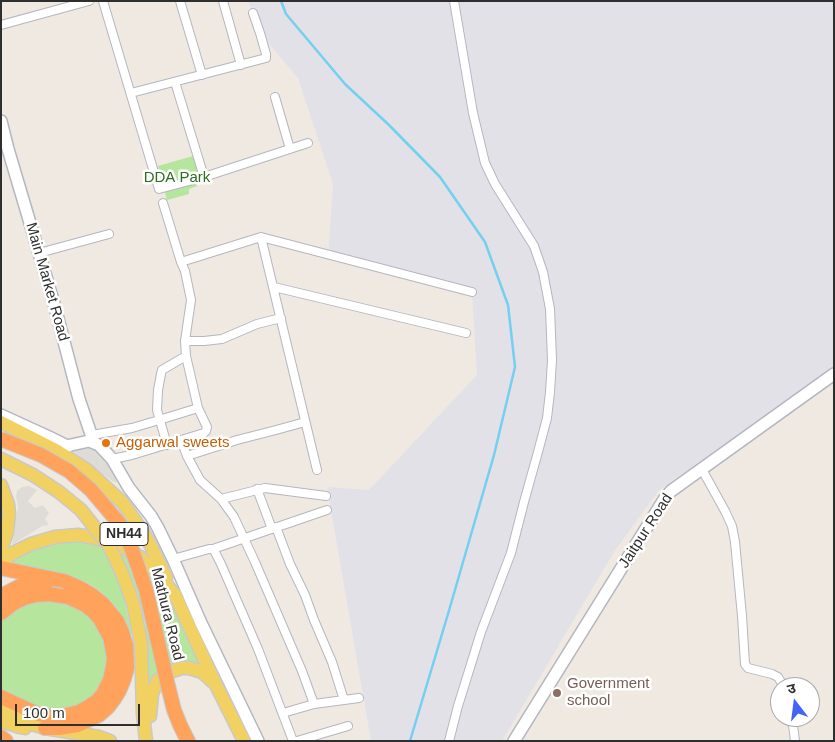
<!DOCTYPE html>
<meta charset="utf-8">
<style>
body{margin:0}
#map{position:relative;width:835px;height:742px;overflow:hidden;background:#efe9e1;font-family:Arial,"Noto Sans Devanagari",sans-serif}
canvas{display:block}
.frame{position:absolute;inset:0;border:2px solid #2e2e2e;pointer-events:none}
.north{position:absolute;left:770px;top:677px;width:50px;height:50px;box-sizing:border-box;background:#fff;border:1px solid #ababab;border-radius:50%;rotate:345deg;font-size:14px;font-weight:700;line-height:20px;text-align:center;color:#2e2e2e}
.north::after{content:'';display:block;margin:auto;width:18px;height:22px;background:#4264fb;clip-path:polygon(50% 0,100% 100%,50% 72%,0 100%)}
.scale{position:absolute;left:15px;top:704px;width:125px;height:22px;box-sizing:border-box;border:2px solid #2e2e2e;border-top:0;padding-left:6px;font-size:15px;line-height:18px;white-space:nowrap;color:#2e2e2e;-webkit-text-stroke:4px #fff;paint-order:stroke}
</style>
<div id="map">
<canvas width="835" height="742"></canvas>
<div class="frame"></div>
<div class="north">उ</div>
<div class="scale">100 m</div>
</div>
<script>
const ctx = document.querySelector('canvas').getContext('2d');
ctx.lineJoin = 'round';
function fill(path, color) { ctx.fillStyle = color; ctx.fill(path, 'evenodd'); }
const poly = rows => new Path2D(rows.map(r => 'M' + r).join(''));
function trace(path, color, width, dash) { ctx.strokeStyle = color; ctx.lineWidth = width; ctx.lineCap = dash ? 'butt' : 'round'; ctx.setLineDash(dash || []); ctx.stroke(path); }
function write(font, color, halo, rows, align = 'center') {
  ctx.font = font + ' Arial,sans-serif'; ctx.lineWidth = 5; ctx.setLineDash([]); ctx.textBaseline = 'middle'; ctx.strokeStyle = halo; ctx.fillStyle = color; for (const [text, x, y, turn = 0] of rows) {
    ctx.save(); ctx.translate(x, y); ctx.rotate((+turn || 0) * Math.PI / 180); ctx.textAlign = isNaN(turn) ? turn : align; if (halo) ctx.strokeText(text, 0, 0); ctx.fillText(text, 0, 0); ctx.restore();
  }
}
fill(poly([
 [248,1,834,1,834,370,659,490,614,552,502,741,371,741,327,487,369,490,477,375,472,293,328,259,333,184,298,78,266,40]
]), '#e3e1e8');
fill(poly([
 [200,154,207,181,197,183,197,186,189,189,189,194,167,200,158,166],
 [80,541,93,542,127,555,149,572,160,583,169,598,201,667,161,670,154,674,149,681,145,624,139,600,125,603,132,634,129,635,123,617,110,600,99,590,86,582,66,575,8,564,22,554,49,543],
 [34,600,50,600,66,602,80,609,91,618,100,631,106,644,108,655,107,669,104,681,96,692,87,701,77,706,54,711,41,709,1,691,1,621,11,613,22,605]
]), '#b6e59e');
fill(poly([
 [84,446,93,447,100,451,114,473,117,481,115,483,70,450],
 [29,486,37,490,28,501,35,508,43,505,49,513,45,519,49,525,42,526,12,545,18,507,16,496,17,491,22,487]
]), '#dfdcd8');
trace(poly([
 [281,1,286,14,345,84,389,125,440,177,485,242,508,305,515,367,494,455,448,614,410,741]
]), '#75cff0', 2.5);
const street = poly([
 [103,1,159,189,204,177,308,143],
 [180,1,202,75],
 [223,1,241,65],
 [1,25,89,1],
 [175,82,204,177],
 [131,93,266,58,266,54,260,33,253,13],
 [275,97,290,149],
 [261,237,317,470],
 [39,253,109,234],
 [181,262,261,237,472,292],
 [274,287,466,333],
 [185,341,204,341,222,339,257,324,281,318],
 [92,435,132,428,159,420,198,408,186,356,185,341,191,300,185,271,181,262,163,203],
 [181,440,187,456,200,480,221,499,234,517,255,562,302,671,314,704],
 [167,445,157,410,158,390,161,374,162,370,186,356],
 [187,456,237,440,276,430,305,422],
 [112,459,132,455,204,433,206,431,207,427,198,408],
 [704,473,725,511,732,526,735,542,742,616,745,664,748,668,772,674,778,677,784,687],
 [257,489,272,529],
 [221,499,265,488,326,496],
 [276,527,290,564,305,595,314,620,332,662,344,700],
 [213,549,327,510],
 [173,559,209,549,213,549,215,552,221,564,258,649,293,741],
 [283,713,314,704,359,698],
 [792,717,795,741],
 [297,741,348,726],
 [449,741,458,706,481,632,511,553,524,502,538,452,547,418,550,392,552,360,550,309,543,272,534,246,495,184,485,163,473,113,454,1]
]);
const secondary = poly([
 [1,121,8,149,55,307,79,399,94,443],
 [1,415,49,437,67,446],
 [56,450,71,445,89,441,99,445,112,459,129,488,151,516,158,528,173,559,201,623,258,741],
 [514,741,665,498,671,491,834,374]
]);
const primary = poly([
 [1,422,56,450,87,470,123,503,148,540,166,577],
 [1,459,33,475,59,492,81,510,92,524],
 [1,485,8,504,9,514,7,532,1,550],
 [1,562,13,553,31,544,55,537,78,535,91,537,117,544,140,557,158,574,175,595,216,685,244,741],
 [133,603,141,643,143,714,146,741],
 [1,710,32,724,45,728,99,737,110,741],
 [150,716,152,694,155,686,158,680,169,672,182,668,189,668,202,672,213,682],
 [1,721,20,727,25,728]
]);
const highway = poly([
 [1,568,64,581,82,589,92,595,103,604,117,621,122,632,126,645,127,668,124,679,119,691,114,699,108,707,99,715,78,725,59,728,45,728],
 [1,596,20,586,32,583,47,582],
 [1,613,14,603,24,598,36,595,49,594,68,597,85,605,93,611,100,619,110,637,114,658,113,666,110,680,103,694,97,701,88,707,79,712,58,717,48,716,38,714,1,697],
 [168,686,174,710,180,725,188,741],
 [1,737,6,741]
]);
trace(street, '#b4b7c1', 10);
trace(secondary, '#b4b7c1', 14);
trace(primary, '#c9c9c9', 15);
trace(highway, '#c9c9c9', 16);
trace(street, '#fff', 8);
trace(secondary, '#fff', 11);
trace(primary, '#f2d163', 12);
trace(highway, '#ffa35c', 14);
const primaryBridge = poly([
 [92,524,109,546,122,573,133,603]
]);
const highwayBridge = poly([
 [1,439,41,455,69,471,91,490,119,523,131,547,146,590,168,686]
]);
trace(primaryBridge, '#c9c9c9', 15, []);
trace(highwayBridge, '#c9c9c9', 16, []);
trace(primaryBridge, '#f2d163', 12);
trace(highwayBridge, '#ffa35c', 14);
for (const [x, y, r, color] of [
 [106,443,5,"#e8710a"],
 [557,693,5,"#8d6e63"]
]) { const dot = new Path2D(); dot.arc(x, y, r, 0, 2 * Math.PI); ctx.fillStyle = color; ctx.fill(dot); trace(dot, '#fff', 2); }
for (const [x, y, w] of [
 [124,534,48]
]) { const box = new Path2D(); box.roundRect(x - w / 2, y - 11.5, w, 23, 4); ctx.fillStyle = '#fff'; ctx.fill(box); trace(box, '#2e2e2e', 1); }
write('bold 14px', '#2e2e2e', null, [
 ["NH44",124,534]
]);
write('15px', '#2c6e1b', '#fff', [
 ["DDA Park",177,178]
]);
write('15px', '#2e2e2e', '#fff', [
 ["Main Market Road",47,282,74],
 ["Jaitpur Road",646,531,-57],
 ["Mathura Road",167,614,76]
]);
write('15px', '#c56008', '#fff', [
 ["Aggarwal sweets",116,443]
], 'left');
write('15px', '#785e54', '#fff', [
 ["Government",567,684],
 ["school",567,701]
], 'left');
</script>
